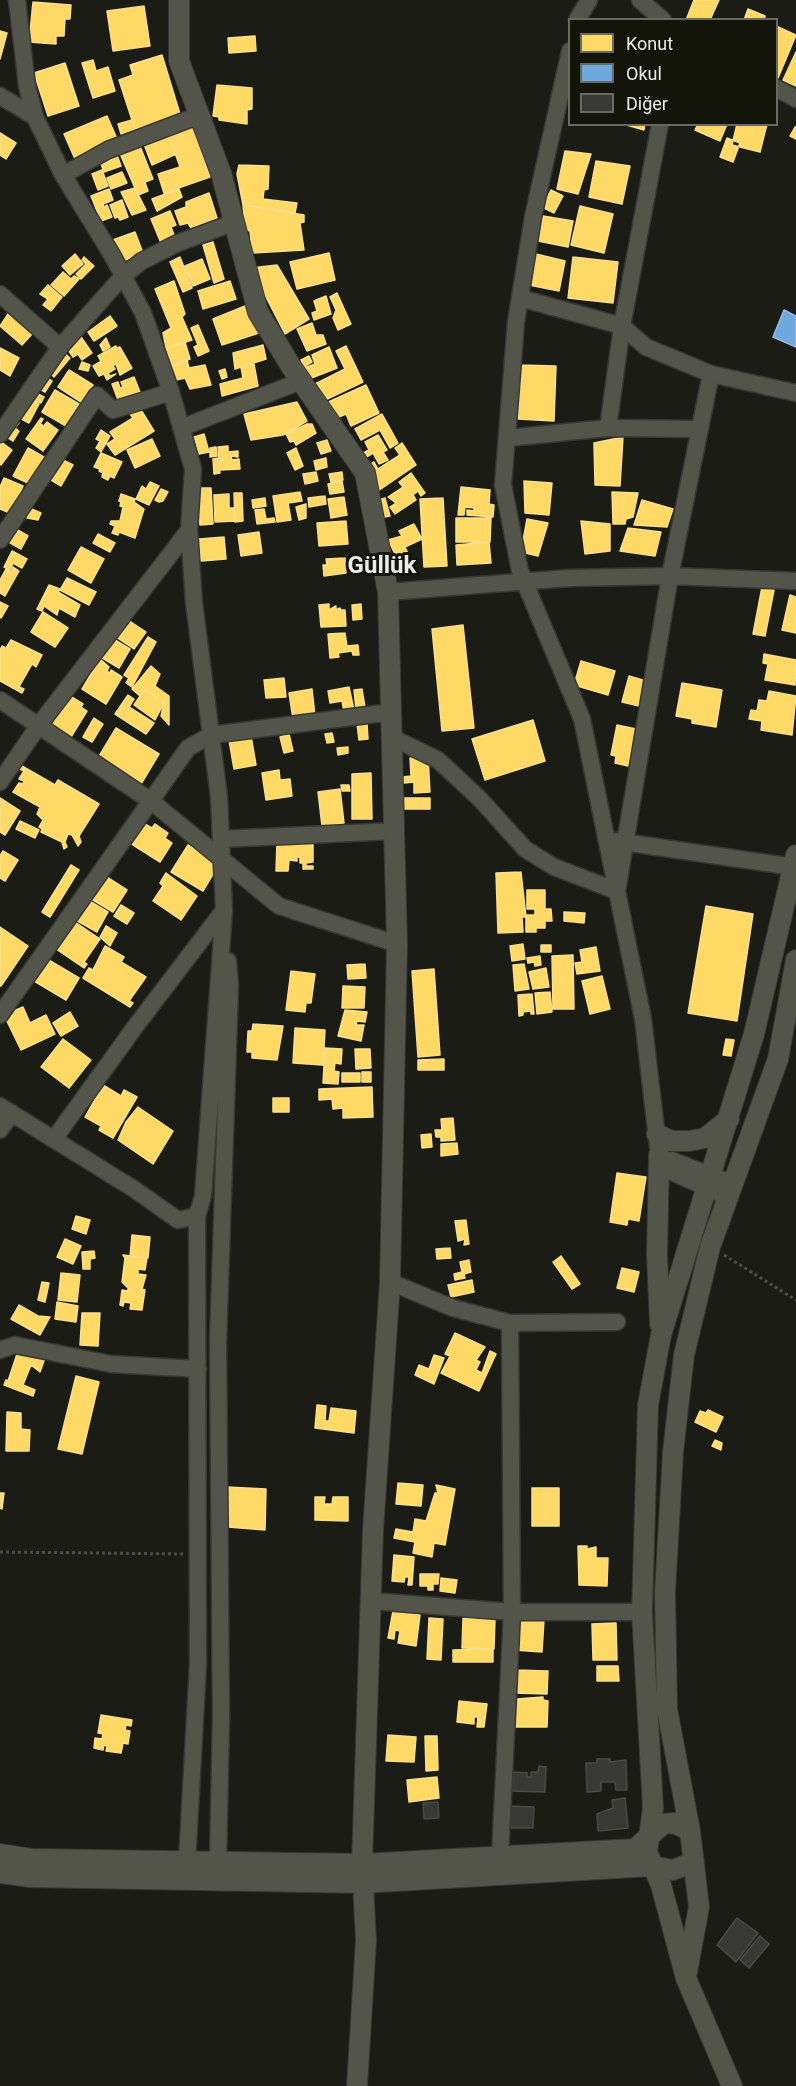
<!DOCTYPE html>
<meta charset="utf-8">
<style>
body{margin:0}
#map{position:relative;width:796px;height:2086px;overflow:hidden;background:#1b1c16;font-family:Roboto,sans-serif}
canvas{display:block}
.legend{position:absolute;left:568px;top:18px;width:210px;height:108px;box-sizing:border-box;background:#13150b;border:2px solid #696b63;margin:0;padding:8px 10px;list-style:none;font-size:18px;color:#ebede6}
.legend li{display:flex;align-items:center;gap:12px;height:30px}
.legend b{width:30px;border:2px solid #696b63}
</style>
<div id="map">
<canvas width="796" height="2086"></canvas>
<ul class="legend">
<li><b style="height:16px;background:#ffd966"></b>Konut</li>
<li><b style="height:16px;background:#6fa8dc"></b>Okul</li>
<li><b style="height:16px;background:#383934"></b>Diğer</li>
</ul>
</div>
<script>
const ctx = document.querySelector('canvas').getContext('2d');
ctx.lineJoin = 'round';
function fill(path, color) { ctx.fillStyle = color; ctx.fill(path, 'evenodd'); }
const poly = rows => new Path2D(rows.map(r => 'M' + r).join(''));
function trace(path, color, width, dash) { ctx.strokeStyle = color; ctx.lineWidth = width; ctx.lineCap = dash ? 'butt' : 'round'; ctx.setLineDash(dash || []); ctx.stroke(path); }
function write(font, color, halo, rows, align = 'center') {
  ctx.font = font + ' Roboto,sans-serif'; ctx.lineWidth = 6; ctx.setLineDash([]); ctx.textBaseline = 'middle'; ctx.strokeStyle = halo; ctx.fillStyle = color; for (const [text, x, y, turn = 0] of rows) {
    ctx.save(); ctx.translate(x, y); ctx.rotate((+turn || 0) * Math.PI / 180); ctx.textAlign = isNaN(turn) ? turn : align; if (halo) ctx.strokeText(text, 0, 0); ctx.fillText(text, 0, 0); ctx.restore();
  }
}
const homes = poly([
 [694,0,719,0,710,20,686,20,694,0],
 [33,2,71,5,70,19,65,19,64,36,56,36,56,44,29,42,33,2],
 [144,6,150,46,113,51,107,11,144,6],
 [748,9,765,16,764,20,744,20,748,9],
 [776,26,796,35,778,78,776,77,776,26],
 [0,31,7,33,0,59,0,31],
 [255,36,256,51,229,53,228,38,255,36],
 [796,52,796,86,783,80,796,52],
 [162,55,180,114,121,134,118,124,132,120,119,80,133,75,130,65,162,55],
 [93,60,96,71,108,67,115,91,93,98,82,63,93,60],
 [65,63,79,106,48,116,34,73,65,63],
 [217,85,252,88,252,109,247,110,247,124,219,120,219,117,213,116,217,85],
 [107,116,118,141,75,159,64,134,107,116],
 [191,122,210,177,164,193,158,174,180,167,169,136,182,132,179,126,191,122],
 [623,124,645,124,644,130,623,124],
 [698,124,727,124,720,141,695,130,698,124],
 [737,124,767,124,760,152,732,145,737,124],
 [795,127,796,127,796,139,790,136,795,127],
 [167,131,176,154,152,165,142,139,167,131],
 [0,133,16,143,6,159,0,155,0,133],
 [727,138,740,143,733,162,720,157,727,138],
 [138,141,153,179,145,182,148,191,138,195,118,149,138,141],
 [565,151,591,154,578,194,557,189,565,151],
 [117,155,121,166,104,172,100,161,117,155],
 [596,161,630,166,622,204,589,197,596,161],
 [239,165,269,166,268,189,264,190,263,199,297,203,295,213,243,205,237,174,239,165],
 [102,170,108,186,98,190,92,174,102,170],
 [122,172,127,183,111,189,107,178,122,172],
 [135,188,146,210,132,215,121,192,135,188],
 [109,189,113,200,103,204,104,207,107,205,112,217,101,221,91,196,109,189],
 [179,189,182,197,157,211,152,199,179,189],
 [551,190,563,196,554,213,542,207,551,190],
 [209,193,217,218,191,228,188,223,180,225,175,211,186,207,186,202,209,193],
 [122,200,128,217,120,220,118,217,115,218,110,205,122,200],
 [243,205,304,215,304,222,300,223,304,250,252,253,250,231,245,230,243,205],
 [580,206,613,214,604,253,571,245,580,206],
 [170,211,176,225,171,227,175,237,161,243,151,219,170,211],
 [543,216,573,221,568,247,538,241,543,216],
 [135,232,143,253,118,263,110,241,135,232],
 [213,242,224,279,214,283,203,245,213,242],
 [329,253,335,280,297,289,290,262,329,253],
 [75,254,83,264,70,275,62,266,75,254],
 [536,254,565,261,559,291,529,285,536,254],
 [84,257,94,266,81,279,76,274,86,264,82,260,84,257],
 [180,257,192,288,183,292,170,262,180,257],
 [573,257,618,262,613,303,568,298,573,257],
 [202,259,210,279,193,286,185,266,202,259],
 [277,265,309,319,285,334,251,268,277,265],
 [63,272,71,279,74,276,79,279,64,296,51,285,63,272],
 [174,281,185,314,182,317,192,340,166,348,163,333,171,328,155,289,174,281],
 [230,281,236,299,203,309,198,291,230,281],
 [48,285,62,297,51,311,43,305,48,299,40,294,48,285],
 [337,293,351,324,338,330,333,318,336,310,330,297,337,293],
 [326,296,331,314,314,320,312,313,317,311,314,301,326,296],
 [250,304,262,332,222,345,213,319,250,304],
 [8,314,11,317,13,315,33,333,22,345,0,326,8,314],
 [110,316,117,326,94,341,88,332,110,316],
 [312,323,316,335,323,335,326,344,307,351,297,329,312,323],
 [198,325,209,351,198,356,194,347,198,345,191,328,198,325],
 [79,334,92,353,82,360,78,354,73,357,64,344,79,334],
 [106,338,110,347,103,351,100,345,106,338],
 [185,342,190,359,166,368,159,350,185,342],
 [263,345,266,359,235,369,233,353,263,345],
 [116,346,117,348,120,347,132,368,120,375,116,364,113,366,115,369,108,373,110,376,116,374,107,380,104,374,99,376,93,366,100,362,103,365,98,356,116,346],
 [346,346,363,382,323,401,315,384,345,369,336,351,346,346],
 [329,347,337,368,309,379,304,368,315,364,312,355,329,347],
 [0,348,19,358,10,376,0,370,0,348],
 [62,351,70,358,54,377,46,370,62,351],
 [309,356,312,362,303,367,301,360,309,356],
 [187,360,189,368,205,365,211,385,190,389,185,378,172,381,166,368,187,360],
 [82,362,90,365,88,371,79,369,82,362],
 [254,364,258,386,222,396,220,384,243,378,241,367,254,364],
 [520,365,556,366,554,421,518,419,520,365],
 [225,369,227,377,222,379,219,371,225,369],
 [69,370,93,385,81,402,58,387,69,370],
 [44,376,52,381,45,392,36,387,44,376],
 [134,377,140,392,118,400,112,384,118,382,120,388,123,387,121,382,134,377],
 [366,385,379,413,351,426,346,414,332,420,324,404,366,385],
 [55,390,79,404,66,426,42,412,55,390],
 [34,392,44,397,41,403,31,398,34,392],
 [26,397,39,404,29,423,16,416,26,397],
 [297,402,307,421,283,435,251,440,244,414,297,402],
 [138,405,154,431,115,455,107,444,115,439,110,432,133,418,128,411,138,405],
 [382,414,398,443,390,448,380,430,361,440,355,429,382,414],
 [41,418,43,419,40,424,44,426,47,422,58,430,43,451,26,439,41,418],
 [15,420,19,423,15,428,19,431,13,441,2,434,15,420],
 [307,424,312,424,316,433,296,445,294,441,290,442,286,434,307,424],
 [101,430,110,436,101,452,96,448,100,441,96,439,101,430],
 [204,434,209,452,199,454,194,437,204,434],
 [378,435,387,450,383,452,388,460,379,464,373,453,365,458,363,453,369,450,365,442,378,435],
 [623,437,620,486,595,485,594,443,623,437],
 [152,439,160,456,135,468,127,450,152,439],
 [327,440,331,451,321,454,317,443,327,440],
 [0,441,12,450,1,465,0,464,0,441],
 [402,443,416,465,375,493,363,469,374,462,378,469,400,455,395,448,402,443],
 [228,446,228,452,238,451,238,457,231,456,232,460,239,459,240,469,220,470,219,461,223,459,219,459,218,447,228,446],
 [216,447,217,456,210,457,210,448,216,447],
 [28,448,44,457,30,484,13,476,28,448],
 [296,448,303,466,295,470,287,453,296,448],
 [101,453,122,462,114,478,110,476,108,480,102,477,103,473,99,471,100,469,94,467,101,453],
 [218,458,220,473,214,474,213,459,218,458],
 [326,458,327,467,316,470,314,461,326,458],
 [61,459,73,465,61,486,51,480,53,477,50,475,61,459],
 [316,472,318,481,305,484,303,474,316,472],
 [342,472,343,480,331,482,329,474,342,472],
 [411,473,425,493,421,496,418,491,413,495,416,500,395,514,390,507,396,503,388,497,403,487,399,482,411,473],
 [4,478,23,486,12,514,0,509,0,487,4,478],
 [342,481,344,492,330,494,328,484,342,481],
 [524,481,552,483,549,515,525,513,524,481],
 [150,482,159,486,149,505,136,499,142,486,146,489,150,482],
 [461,487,490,490,489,504,494,505,493,517,467,515,467,510,474,511,474,508,465,507,464,515,458,515,461,487],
 [198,488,211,488,213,524,200,525,198,488],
 [161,489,168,492,163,501,159,502,155,500,161,489],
 [300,492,302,501,288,503,291,520,277,522,273,496,300,492],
 [612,492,638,493,633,517,626,519,625,524,613,524,612,492],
 [234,493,242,493,243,521,235,522,234,493],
 [121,494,135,499,134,502,144,509,135,538,119,532,118,535,112,533,115,526,110,524,111,521,120,521,123,507,120,506,121,502,119,501,121,494],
 [229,494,229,508,234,508,235,521,215,522,214,495,229,494],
 [325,496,326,504,309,507,308,498,325,496],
 [344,497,347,515,331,518,328,499,344,497],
 [265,498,266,506,253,508,252,500,265,498],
 [385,498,390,516,379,518,375,501,385,498],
 [443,498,447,566,424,567,420,499,443,498],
 [642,500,673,509,667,527,634,525,642,500],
 [306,504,306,518,299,520,296,507,306,504],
 [27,507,41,513,38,520,27,518,28,516,25,514,27,507],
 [264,509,266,519,274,518,275,522,257,524,255,510,264,509],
 [456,518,491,518,490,542,456,542,456,518],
 [527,519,548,523,538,556,521,552,527,519],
 [346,521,348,544,319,546,317,523,346,521],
 [581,521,610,524,610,551,585,554,581,521],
 [414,524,422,539,405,547,409,556,403,560,399,552,395,554,388,540,402,536,399,531,414,524],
 [11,526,28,536,21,549,7,541,11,526],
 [628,528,661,532,655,556,620,551,628,528],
 [259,532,262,553,241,556,238,535,259,532],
 [98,534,115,543,110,552,93,543,98,534],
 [224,537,226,559,201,561,199,539,224,537],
 [489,542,491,563,457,565,456,545,489,542],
 [81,547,104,559,91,583,68,570,81,547],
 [12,551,27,559,22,568,13,563,10,570,4,567,12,551],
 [345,558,346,573,324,576,323,565,327,565,326,559,345,558],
 [13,567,19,571,5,596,0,593,0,580,6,569,11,572,13,567],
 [67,578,96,592,89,605,60,590,67,578],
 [49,585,60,589,58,592,80,605,75,617,59,608,57,615,44,606,42,611,37,609,49,585],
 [762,587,774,590,765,636,753,634,762,587],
 [790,595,796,597,796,633,782,630,790,595],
 [0,602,8,606,1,618,0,617,0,602],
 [329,604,329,610,336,606,336,610,340,608,341,610,345,610,346,626,321,627,319,605,329,604],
 [361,604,362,619,353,620,352,605,361,604],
 [43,612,68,628,55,647,31,632,43,612],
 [125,618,146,632,134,649,113,635,125,618],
 [463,625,474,728,442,731,432,629,463,625],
 [345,633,347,646,358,645,359,655,353,655,352,651,338,653,339,657,330,658,328,634,345,633],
 [110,637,130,649,119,668,99,656,110,637],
 [148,637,156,642,132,687,126,683,129,678,124,675,148,637],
 [11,640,42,655,36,667,32,664,19,687,24,689,22,693,0,681,0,650,2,646,6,648,11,640],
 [764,654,796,660,795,685,765,680,768,664,763,663,764,654],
 [100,659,109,667,107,671,110,673,111,670,122,677,106,704,82,689,100,659],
 [581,661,615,671,608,695,574,685,581,661],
 [151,666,160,674,155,686,169,696,169,725,161,716,164,703,145,689,140,696,132,689,151,666],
 [629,676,646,681,639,706,622,702,629,676],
 [284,678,286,697,266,698,264,680,284,678],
 [682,683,722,690,716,727,692,723,692,719,676,716,682,683],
 [349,687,354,710,344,712,342,701,330,703,328,691,349,687],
 [145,689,164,703,155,720,134,705,145,689],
 [312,689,315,716,293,719,289,693,312,689],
 [362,689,365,707,356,709,354,690,362,689],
 [769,691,796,696,792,735,761,730,762,721,749,719,751,710,757,711,759,700,767,701,769,691],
 [128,695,134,699,129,707,154,723,146,734,115,714,128,695],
 [70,696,83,704,81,707,87,711,71,737,47,722,70,696],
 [94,718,103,724,92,742,83,737,94,718],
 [533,720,545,761,485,780,472,739,533,720],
 [367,723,368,739,359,740,357,724,367,723],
 [617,725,636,729,628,766,615,763,616,756,611,755,617,725],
 [116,728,159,754,141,784,98,758,116,728],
 [332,733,334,742,327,743,325,734,332,733],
 [289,734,293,751,284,753,280,737,289,734],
 [251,736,256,765,234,769,229,740,251,736],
 [348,747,348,753,338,755,337,748,348,747],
 [428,757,430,792,414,793,414,782,404,783,403,777,411,776,410,758,428,757],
 [22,766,55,785,58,780,99,804,79,836,81,842,78,846,72,835,68,834,65,842,67,847,64,849,62,842,41,832,42,829,39,827,43,820,37,814,40,807,13,792,19,783,23,784,24,781,19,779,24,771,20,769,22,766],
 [279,770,280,780,290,779,292,796,266,800,262,773,279,770],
 [371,773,372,819,352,819,352,774,371,773],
 [341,785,349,785,350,791,342,791,341,785],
 [340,789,344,823,322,826,318,792,340,789],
 [0,798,20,811,5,835,0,832,0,798],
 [399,798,430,798,430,809,399,809,399,798],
 [20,821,39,830,35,838,16,829,20,821],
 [143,823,152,828,155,824,168,833,165,838,172,843,160,862,130,843,143,823],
 [277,843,313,844,313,862,306,863,306,866,313,866,313,869,303,869,303,863,300,863,300,857,297,857,297,861,289,860,288,871,276,871,277,843],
 [188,845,219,864,203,891,171,872,188,845],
 [3,851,18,860,5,881,0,878,0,856,3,851],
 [71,865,79,870,50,917,42,912,71,865],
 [521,872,526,917,522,917,523,932,498,933,496,873,521,872],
 [166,873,197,896,181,920,153,901,163,886,160,883,166,873],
 [102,874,127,890,113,912,88,897,102,874],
 [527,890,545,890,545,909,551,909,552,921,545,921,545,928,536,928,536,932,526,932,526,915,535,915,535,909,527,909,527,890],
 [86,899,108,912,97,932,74,919,86,899],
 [121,905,134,913,127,924,114,916,121,905],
 [706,906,753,914,737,1021,688,1013,706,906],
 [564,912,585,913,584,923,564,921,564,912],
 [75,922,100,939,84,962,87,964,84,968,56,949,75,922],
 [106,926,117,933,110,946,100,937,106,926],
 [0,927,28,946,1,986,0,986,0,927],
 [523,944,525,959,512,961,510,946,523,944],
 [541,945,551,945,551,952,541,952,541,945],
 [105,946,124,957,121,962,146,977,129,1001,133,1003,130,1007,83,978,89,968,93,970,105,946],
 [596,947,600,971,577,974,575,963,582,962,580,950,596,947],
 [573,955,574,1009,553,1009,552,956,573,955],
 [540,956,541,965,535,966,534,962,528,963,527,958,540,956],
 [47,959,79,978,66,1000,34,981,47,959],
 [365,964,366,978,348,979,347,965,365,964],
 [524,964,529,989,515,991,513,965,524,964],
 [546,968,549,987,533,989,529,972,546,968],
 [434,969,440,1055,418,1057,412,971,434,969],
 [291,971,315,974,311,1003,306,1003,305,1012,286,1010,291,971],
 [602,976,610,1009,590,1014,582,981,602,976],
 [343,986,365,987,364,1008,342,1008,343,986],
 [550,992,552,1012,537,1014,535,993,550,992],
 [532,994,534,1014,531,1014,531,1011,523,1012,523,1015,519,1016,518,995,532,994],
 [23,1007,30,1023,46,1015,55,1034,21,1050,4,1015,23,1007],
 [345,1010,367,1012,365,1022,357,1021,356,1025,364,1025,361,1041,338,1036,345,1010],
 [70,1012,78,1026,61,1036,53,1023,70,1012],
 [253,1024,283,1026,277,1060,252,1058,252,1052,247,1052,248,1031,252,1031,253,1024],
 [295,1028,325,1030,323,1065,293,1063,295,1028],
 [63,1039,91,1060,69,1088,41,1067,63,1039],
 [726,1039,734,1040,731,1056,723,1055,726,1039],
 [325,1048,342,1049,341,1064,335,1063,334,1071,339,1072,338,1084,323,1083,325,1048],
 [355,1049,370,1049,371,1068,356,1069,355,1049],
 [444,1059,444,1070,418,1070,418,1060,444,1059],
 [362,1072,371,1072,371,1082,362,1082,362,1072],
 [342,1073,360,1073,360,1082,342,1082,342,1073],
 [103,1085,121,1096,124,1090,137,1097,113,1138,99,1130,101,1126,85,1117,103,1085],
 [372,1087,373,1117,343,1118,343,1108,333,1109,332,1099,319,1100,319,1089,372,1087],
 [273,1098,289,1098,289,1112,273,1112,273,1098],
 [138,1107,173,1131,153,1164,118,1140,126,1122,138,1107],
 [453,1118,455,1140,441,1141,441,1137,436,1137,435,1130,442,1130,441,1119,453,1118],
 [431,1134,432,1147,422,1148,421,1135,431,1134],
 [457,1143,458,1154,441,1156,441,1144,457,1143],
 [617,1173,646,1177,639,1221,628,1219,627,1225,610,1222,617,1173],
 [76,1216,90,1220,86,1234,72,1229,76,1216],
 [466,1220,469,1244,464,1245,465,1239,458,1241,455,1221,466,1220],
 [132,1235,150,1237,148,1258,130,1257,132,1235],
 [65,1239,81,1246,73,1264,57,1257,65,1239],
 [450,1248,451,1258,437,1259,436,1249,450,1248],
 [94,1251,95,1258,90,1259,90,1269,83,1269,82,1252,94,1251],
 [123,1255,147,1258,145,1270,138,1269,138,1274,146,1275,142,1289,145,1290,142,1310,130,1309,131,1303,124,1302,123,1306,120,1305,122,1290,128,1291,128,1288,122,1282,125,1258,123,1255],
 [561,1256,580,1284,572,1289,553,1262,561,1256],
 [469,1260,471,1272,464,1274,465,1278,455,1280,454,1274,462,1272,460,1262,469,1260],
 [622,1268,639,1272,634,1292,617,1288,622,1268],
 [61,1273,80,1275,77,1302,58,1300,61,1273],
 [472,1280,474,1292,451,1297,448,1285,472,1280],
 [42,1282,49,1283,45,1302,38,1300,42,1282],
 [57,1302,78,1306,76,1322,55,1319,57,1302],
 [19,1305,38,1316,50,1317,40,1335,11,1319,19,1305],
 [82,1313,100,1313,98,1346,80,1345,82,1313],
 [455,1333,485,1347,476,1360,480,1362,476,1370,482,1373,490,1351,496,1354,479,1391,441,1373,450,1356,445,1354,455,1333],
 [19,1348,45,1358,40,1372,31,1365,23,1385,35,1390,33,1396,4,1385,6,1380,8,1381,19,1348],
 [434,1355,444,1358,434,1384,415,1375,419,1365,429,1369,434,1355],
 [76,1376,99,1382,82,1454,58,1449,76,1376],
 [317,1405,326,1406,325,1421,329,1421,331,1408,356,1411,354,1433,315,1428,317,1405],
 [708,1410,723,1417,716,1432,695,1422,700,1411,706,1413,708,1410],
 [7,1412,21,1413,21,1429,30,1430,29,1451,6,1451,7,1412],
 [715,1440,722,1443,721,1450,712,1446,715,1440],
 [398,1483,423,1485,421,1506,396,1504,398,1483],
 [436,1485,455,1489,445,1545,434,1543,432,1557,413,1553,415,1542,394,1538,396,1529,413,1532,415,1519,426,1521,435,1493,438,1493,436,1485],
 [226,1487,266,1489,265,1530,228,1527,226,1487],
 [532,1488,559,1488,559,1526,532,1526,532,1488],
 [0,1493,4,1493,2,1509,0,1508,0,1493],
 [315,1497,325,1497,324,1504,332,1504,333,1497,348,1497,348,1521,315,1520,315,1497],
 [578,1546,587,1546,587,1549,596,1547,596,1558,608,1558,607,1586,579,1585,578,1546],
 [394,1555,414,1557,412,1585,408,1585,409,1577,405,1577,404,1582,392,1581,394,1555],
 [420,1574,439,1574,438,1584,433,1584,433,1590,428,1590,428,1586,420,1586,420,1574],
 [441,1578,457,1580,455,1593,440,1591,441,1578],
 [393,1611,420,1615,416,1646,398,1643,400,1631,395,1630,394,1639,388,1638,393,1611],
 [429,1618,443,1619,441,1660,427,1659,429,1618],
 [463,1618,495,1619,494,1649,462,1648,463,1618],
 [515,1618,544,1620,542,1652,513,1650,515,1618],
 [616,1623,617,1660,593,1660,592,1624,616,1623],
 [493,1649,493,1662,453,1662,453,1650,493,1649],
 [597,1666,618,1666,619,1681,597,1681,597,1666],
 [516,1670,548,1671,547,1694,514,1693,516,1670],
 [543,1697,543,1700,548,1701,547,1727,514,1727,516,1699,543,1697],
 [459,1701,487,1704,484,1727,477,1727,478,1717,474,1717,474,1724,457,1722,459,1701],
 [101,1715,132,1720,131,1726,126,1725,125,1730,130,1731,128,1744,123,1743,121,1753,106,1751,107,1746,104,1745,103,1750,94,1748,95,1738,102,1739,103,1734,98,1733,101,1715],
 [388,1735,416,1737,414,1762,386,1761,388,1735],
 [425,1736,437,1736,438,1770,426,1771,425,1736],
 [437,1777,439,1798,409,1802,407,1780,437,1777]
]);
fill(homes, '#ffd966');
trace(homes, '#f9df8c', 1.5);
const schools = poly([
 [784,310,796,316,796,347,773,337,784,310]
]);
fill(schools, '#6fa8dc');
trace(schools, '#94bddf', 1.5);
const building = poly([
 [597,1759,610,1759,610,1762,626,1760,627,1790,616,1790,615,1782,601,1782,601,1791,587,1792,586,1763,597,1763,597,1759],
 [539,1766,546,1767,545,1792,512,1791,513,1772,527,1773,527,1777,531,1777,531,1772,538,1772,539,1766],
 [625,1798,628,1828,598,1831,597,1814,613,1808,612,1800,625,1798],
 [438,1802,439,1818,424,1819,423,1803,438,1802],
 [511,1806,534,1807,533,1828,510,1828,511,1806],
 [737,1918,758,1933,736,1962,717,1945,737,1918],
 [760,1936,769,1944,749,1968,740,1960,760,1936]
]);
fill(building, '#383934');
trace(building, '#4a4b46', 1.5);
const minor = poly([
 [640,0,663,20],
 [577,20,589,0],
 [570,51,533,217,516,322,503,485,520,571,582,719,643,1019,659,1155,672,1172,728,1197],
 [776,88,796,99],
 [0,96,35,117],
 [660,124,622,326,646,347,711,374,796,393],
 [63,175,108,150,200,115],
 [0,294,60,347],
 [181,428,301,381],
 [608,428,700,429],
 [0,434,60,347,123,276,142,261,178,243,235,222],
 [507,438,608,428,622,326,520,298],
 [0,540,97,395,113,410,171,392],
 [388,592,570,578,670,576,796,581],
 [0,700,151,801,279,906,397,944],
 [391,737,438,760,480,799,525,849,554,867,617,891,670,576,711,374],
 [0,782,39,725,189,530],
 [221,839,394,831],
 [616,841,794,867],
 [0,1015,188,748,211,735,391,712],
 [0,1106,134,1189,178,1220,197,1216,203,1196,224,910,219,797,194,603,189,530,193,469,171,392,143,313,112,255,63,175,35,117,27,86,17,0],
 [0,1130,12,1113],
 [54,1139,135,1027,224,910],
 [671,1160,733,1184],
 [390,1282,453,1308,510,1323,617,1322],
 [0,1350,15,1345,111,1364,198,1369],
 [372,1601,512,1612,642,1612],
 [500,1856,512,1612,510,1323],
 [187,1862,198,1664,197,1216],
 [218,1862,221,1718,218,1341,230,986,228,961]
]);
const tertiary = poly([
 [179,0,179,61,221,173,258,312,292,368,365,473,388,592,397,944,390,1282,373,1530,362,1864,366,1940,357,2086],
 [657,1134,671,1141,689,1141,705,1138,729,1119],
 [659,1155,657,1255,660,1324],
 [0,1854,32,1859,362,1864,635,1849,663,1824,674,1823,690,1831],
 [0,1873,30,1877,362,1883,652,1866,673,1870,694,1862],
 [687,1972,699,1907,690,1831,667,1709,665,1592,673,1452,684,1355,710,1247,778,1059,796,960],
 [732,2086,686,1978,661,1885,647,1852,653,1808,642,1612,648,1405,661,1335,754,1034,796,855]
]);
trace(minor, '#373834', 19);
trace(tertiary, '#373834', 22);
trace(poly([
 [724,1255,796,1300],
 [0,1552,184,1554]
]), '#4d4e46', 3, [3, 3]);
trace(minor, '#53554a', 16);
trace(tertiary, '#53554a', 20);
write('bold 24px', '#ebede6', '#13150b', [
 ["Güllük",382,567]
]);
</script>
